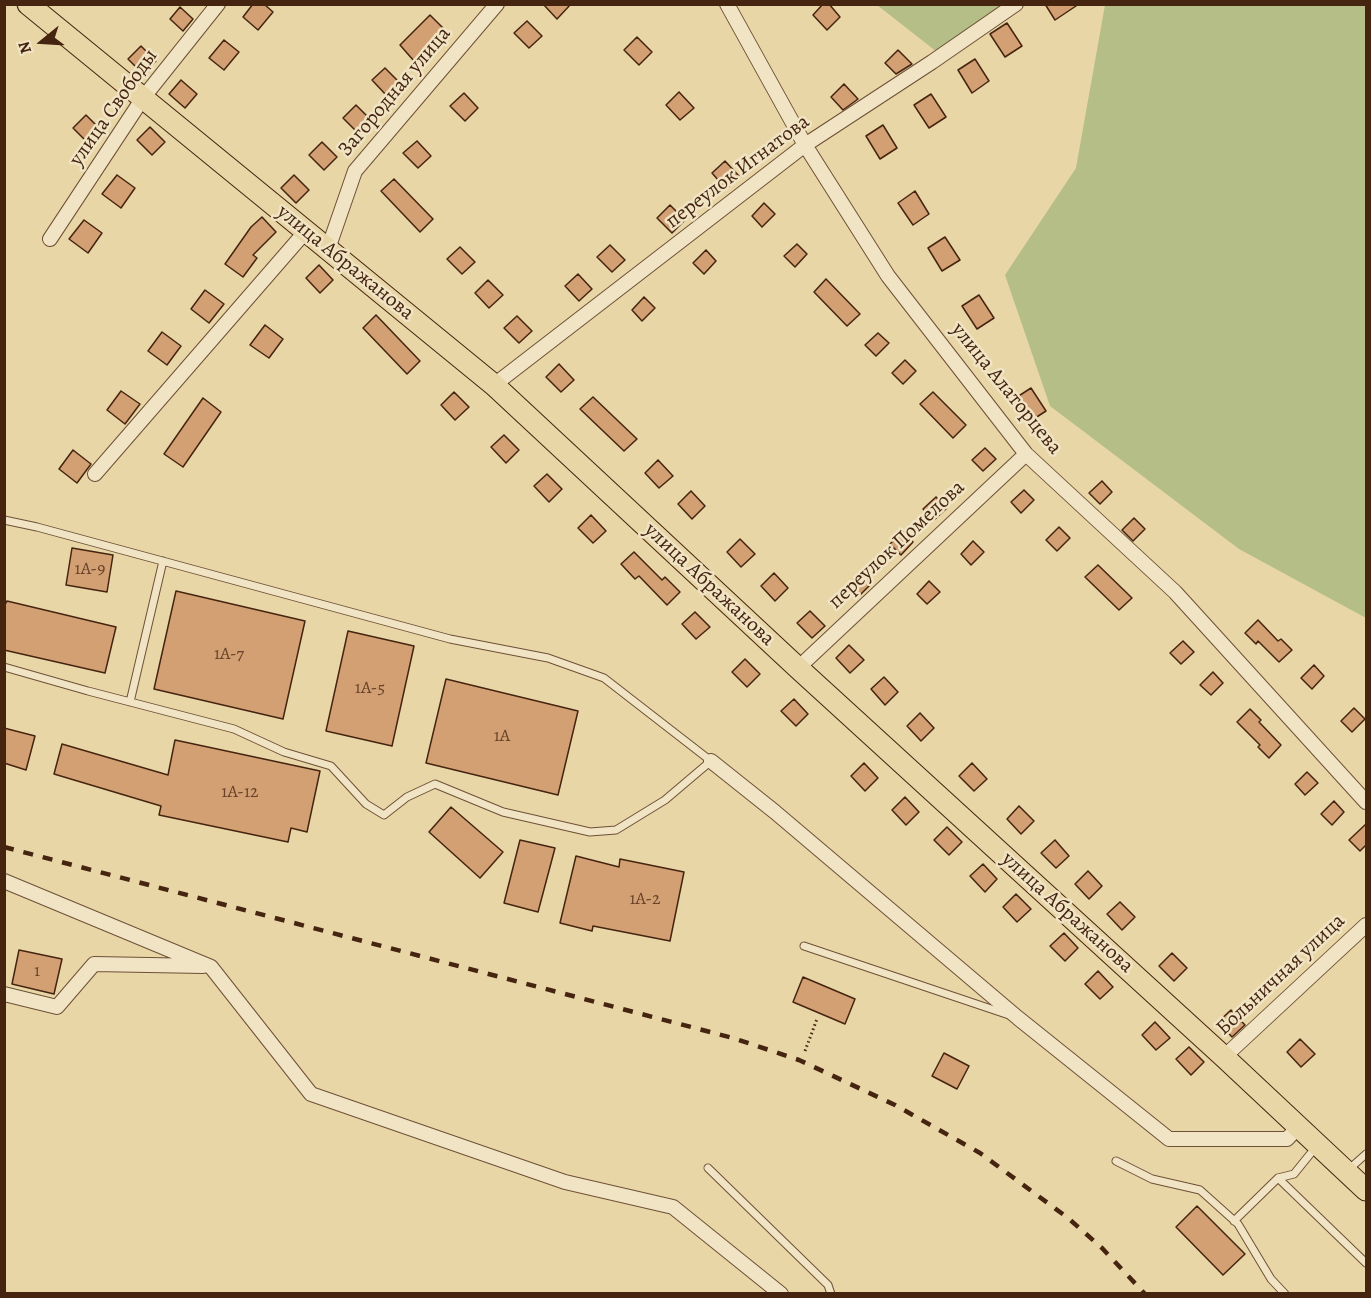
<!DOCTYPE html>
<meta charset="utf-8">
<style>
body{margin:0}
#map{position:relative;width:1371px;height:1298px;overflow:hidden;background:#e8d6a6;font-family:Alegreya,serif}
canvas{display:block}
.frame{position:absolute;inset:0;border:6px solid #452410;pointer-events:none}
.north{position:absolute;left:12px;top:12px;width:60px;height:60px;-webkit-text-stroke:4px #f0e4c5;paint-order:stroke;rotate:252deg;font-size:16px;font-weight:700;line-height:24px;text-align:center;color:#452410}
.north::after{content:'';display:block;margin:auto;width:21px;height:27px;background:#452410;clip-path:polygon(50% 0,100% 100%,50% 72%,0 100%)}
</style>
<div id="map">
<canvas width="1371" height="1298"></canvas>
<div class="frame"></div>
<div class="north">N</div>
</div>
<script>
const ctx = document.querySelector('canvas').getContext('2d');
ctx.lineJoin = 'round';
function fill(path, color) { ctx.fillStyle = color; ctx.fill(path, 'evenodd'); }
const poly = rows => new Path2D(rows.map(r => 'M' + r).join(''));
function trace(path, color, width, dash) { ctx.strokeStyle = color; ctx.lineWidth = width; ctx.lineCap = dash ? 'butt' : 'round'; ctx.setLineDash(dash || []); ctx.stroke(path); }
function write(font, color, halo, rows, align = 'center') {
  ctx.font = font + ' Alegreya,serif'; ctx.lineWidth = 5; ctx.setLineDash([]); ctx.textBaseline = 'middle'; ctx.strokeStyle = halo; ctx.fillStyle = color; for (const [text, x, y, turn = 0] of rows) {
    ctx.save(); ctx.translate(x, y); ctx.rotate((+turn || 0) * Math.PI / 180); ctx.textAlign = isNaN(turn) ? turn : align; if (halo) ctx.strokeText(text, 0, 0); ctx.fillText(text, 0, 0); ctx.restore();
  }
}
fill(poly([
 [877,5,1021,5,937,52],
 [1105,5,1366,5,1366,618,1239,549,1050,406,1005,275,1076,168]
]), '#b5be87');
const building = poly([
 [253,4,264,4,273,12,258,30,243,17,253,4],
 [543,4,571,4,557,19,543,4],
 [823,4,829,4,840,17,827,30,813,15,823,4],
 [1045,4,1079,4,1055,20,1045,4],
 [180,7,193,19,183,31,170,19,180,7],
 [430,15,445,30,414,61,400,45,430,15],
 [527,21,542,36,529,48,514,33,527,21],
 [1007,23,1022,46,1005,57,990,34,1007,23],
 [637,37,652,52,639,65,624,50,637,37],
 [224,40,239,52,224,70,209,58,224,40],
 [141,46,156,61,143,74,128,59,141,46],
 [898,50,912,64,896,74,885,63,898,50],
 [975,59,989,81,972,93,958,70,975,59],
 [385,68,400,83,387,96,372,80,385,68],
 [181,80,197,94,185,108,169,94,181,80],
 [844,84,858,99,843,110,831,97,844,84],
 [679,92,694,108,680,120,666,105,679,92],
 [464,93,478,108,465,121,450,106,464,93],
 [931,94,946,117,929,128,914,105,931,94],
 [356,105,371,120,358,133,343,118,356,105],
 [86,115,101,130,88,143,73,128,86,115],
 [883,125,897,148,880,159,866,136,883,125],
 [150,127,165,142,152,155,137,140,150,127],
 [417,141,431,156,418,168,403,153,417,141],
 [322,142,337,157,324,170,309,155,322,142],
 [725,161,739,176,726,189,712,173,725,161],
 [117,175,135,188,121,208,102,194,117,175],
 [294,175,309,190,296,203,281,188,294,175],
 [394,179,433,219,420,232,381,191,394,179],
 [915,191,929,214,913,225,898,203,915,191],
 [764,203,775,214,762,227,752,216,764,203],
 [670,205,685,220,672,233,657,218,670,205],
 [262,217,276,232,253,255,257,258,243,277,225,264,251,227,262,217],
 [84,220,102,233,88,253,69,239,84,220],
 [945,237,960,260,942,271,928,248,945,237],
 [797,244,807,254,795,267,784,256,797,244],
 [610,245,625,260,612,272,597,257,610,245],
 [460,247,475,262,462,274,447,259,460,247],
 [706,250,716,261,704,274,693,263,706,250],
 [319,265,333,280,320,293,306,278,319,265],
 [578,274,592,289,579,301,565,286,578,274],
 [826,279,860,314,847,326,814,292,826,279],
 [488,280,503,295,489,308,475,293,488,280],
 [205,290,224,304,209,323,191,309,205,290],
 [979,295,994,318,977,329,962,306,979,295],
 [644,297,655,308,642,321,632,310,644,297],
 [376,315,420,361,407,374,363,328,376,315],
 [517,316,532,331,519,343,504,328,517,316],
 [265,325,283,339,269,358,250,345,265,325],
 [162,332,181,346,167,365,148,351,162,332],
 [878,333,889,343,876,356,865,345,878,333],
 [905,360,916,371,903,384,892,373,905,360],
 [559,364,574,380,561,392,546,377,559,364],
 [1031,388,1046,411,1029,422,1014,399,1031,388],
 [121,391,140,404,125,424,107,410,121,391],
 [454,392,469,407,455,420,441,405,454,392],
 [933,392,966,425,953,438,920,404,933,392],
 [593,397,637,439,624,451,580,409,593,397],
 [203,398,221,412,183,467,164,454,203,398],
 [504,435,519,450,506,463,491,447,504,435],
 [985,448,996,459,983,471,972,460,985,448],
 [73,450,91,464,77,483,59,469,73,450],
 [658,460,673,476,659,488,645,473,658,460],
 [547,474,562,489,549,502,534,486,547,474],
 [1102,481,1112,492,1100,504,1089,493,1102,481],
 [1024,490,1034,500,1021,513,1011,502,1024,490],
 [691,491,705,506,692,519,678,504,691,491],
 [936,497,947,508,934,520,923,509,936,497],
 [591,515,606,531,593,543,578,528,591,515],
 [1134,518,1145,529,1133,541,1122,530,1134,518],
 [1059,527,1070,538,1057,551,1046,540,1059,527],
 [903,531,913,542,901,555,890,544,903,531],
 [740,539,755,554,741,567,727,552,740,539],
 [973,541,984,552,971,565,961,554,973,541],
 [72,548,113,555,107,592,66,585,72,548],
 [634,552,662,580,665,577,680,592,667,605,639,576,635,579,621,564,634,552],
 [1098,565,1132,598,1119,610,1085,577,1098,565],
 [774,573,788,588,775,601,761,586,774,573],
 [861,573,872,583,859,596,848,585,861,573],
 [929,581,940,592,927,604,917,594,929,581],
 [176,591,305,621,283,719,154,689,176,591],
 [7,601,116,627,105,673,4,650,4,606,7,601],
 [810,611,825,626,812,638,797,623,810,611],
 [695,612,710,627,696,639,682,624,695,612],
 [1258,620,1278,641,1281,639,1292,650,1279,662,1258,641,1256,644,1245,633,1258,620],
 [348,631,414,646,392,746,326,731,348,631],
 [1183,641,1194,652,1181,664,1170,653,1183,641],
 [849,645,864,660,850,673,836,658,849,645],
 [745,659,760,674,747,687,732,672,745,659],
 [1314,665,1324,676,1312,689,1301,678,1314,665],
 [1213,672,1223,683,1211,695,1200,685,1213,672],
 [884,677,898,692,885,705,871,689,884,677],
 [446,679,578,711,558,795,426,763,446,679],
 [794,699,808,714,796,726,781,711,794,699],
 [1354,708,1365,719,1352,732,1341,721,1354,708],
 [1250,709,1261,720,1259,722,1281,745,1269,758,1258,747,1260,745,1237,722,1250,709],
 [920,713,934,728,921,741,907,726,920,713],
 [4,728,35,736,26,770,4,763,4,728],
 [175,740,320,771,307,832,291,828,288,842,159,815,161,806,54,774,62,744,168,775,175,740],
 [864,763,878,778,865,791,851,776,864,763],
 [972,763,987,779,974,791,959,776,972,763],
 [1307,772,1318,783,1305,795,1295,784,1307,772],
 [905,797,919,812,906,825,892,810,905,797],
 [1334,801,1344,812,1332,825,1321,814,1334,801],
 [1019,806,1034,821,1021,834,1007,819,1019,806],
 [451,807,503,852,480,878,429,832,451,807],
 [1366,824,1366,845,1360,851,1349,840,1366,824],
 [947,827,962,842,949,855,934,840,947,827],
 [520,840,555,848,538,912,504,903,520,840],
 [1055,840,1069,856,1056,868,1041,853,1055,840],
 [576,856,619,867,620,859,684,872,670,941,593,926,592,931,560,923,576,856],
 [983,864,997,879,985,892,970,876,983,864],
 [1088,871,1102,886,1089,899,1075,884,1088,871],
 [1016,894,1031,909,1017,922,1003,907,1016,894],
 [1120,902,1135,917,1122,930,1107,914,1120,902],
 [1064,933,1078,948,1065,961,1050,946,1064,933],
 [19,950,62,959,54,994,12,984,19,950],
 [1172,953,1187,968,1174,981,1159,966,1172,953],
 [1098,971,1113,987,1100,999,1085,984,1098,971],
 [803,977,855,999,845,1024,793,1002,803,977],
 [1231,1010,1245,1025,1232,1037,1218,1022,1231,1010],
 [1155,1022,1170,1038,1156,1050,1142,1035,1155,1022],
 [1300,1039,1315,1054,1301,1067,1287,1052,1300,1039],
 [1189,1047,1204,1062,1191,1075,1176,1059,1189,1047],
 [944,1053,969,1066,957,1089,932,1076,944,1053],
 [1197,1206,1245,1254,1223,1275,1176,1227,1197,1206]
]);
fill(building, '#d3a073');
trace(building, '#452410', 1.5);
const service = poly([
 [4,520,37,527,450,639,548,658,604,678,711,761,665,800,616,830,590,832,503,812,435,784,407,797,384,815,366,804,331,766,284,752,234,729,88,691,4,667],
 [130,702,163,561],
 [804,946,1009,1015],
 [1116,1161,1152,1179,1200,1190,1238,1224,1271,1279,1285,1294],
 [708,1168,828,1285,831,1294],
 [1348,1170,1366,1154],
 [1278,1178,1366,1263],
 [1234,1221,1278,1178,1294,1174,1315,1148]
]);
const minor = poly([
 [727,4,805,145,888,276,1026,454,1175,592,1366,802],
 [50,239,143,98,218,4],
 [328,249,355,171,497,4],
 [494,385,805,145,932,62,1016,4],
 [95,474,306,231],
 [798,668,1026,454],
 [711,761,775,812,1018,1018,1169,1139,1287,1139,1299,1126],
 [4,881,211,967,311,1094,565,1182,673,1207,781,1294],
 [4,994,57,1007,94,964,203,966],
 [1224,1057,1366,925]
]);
const primary = poly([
 [28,4,494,385,798,668,1224,1057,1366,1190]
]);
trace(service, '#6e5036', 9);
trace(minor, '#6e5036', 16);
trace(primary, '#452410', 23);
trace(poly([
 [805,1051,817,1019]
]), '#452410', 3, [1.5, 3]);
trace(service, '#f0e4c5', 7);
trace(minor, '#f0e4c5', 14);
trace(primary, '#e8d6a6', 21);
trace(poly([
 [4,847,733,1038,799,1060,895,1105,980,1153,1068,1218,1102,1248,1145,1294]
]), '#452410', 4.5, [10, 10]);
write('18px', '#684329', null, [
 ["1А-9",90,570],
 ["1А-7",229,655],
 ["1А-5",370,689],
 ["1А",502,737],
 ["1А-12",240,793],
 ["1А-2",645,900],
 ["1",37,972]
]);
write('21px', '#452410', '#f0e4c5', [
 ["Загородная улица",395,92,-50],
 ["улица Свободы",114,108,-55],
 ["переулок Игнатова",738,172,-37],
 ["улица Абражанова",345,263,39],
 ["улица Алаторцева",1006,389,51],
 ["переулок Помелова",897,545,-43],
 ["улица Абражанова",709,585,43],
 ["улица Абражанова",1067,913,42],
 ["Больничная улица",1281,975,-43]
]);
</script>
